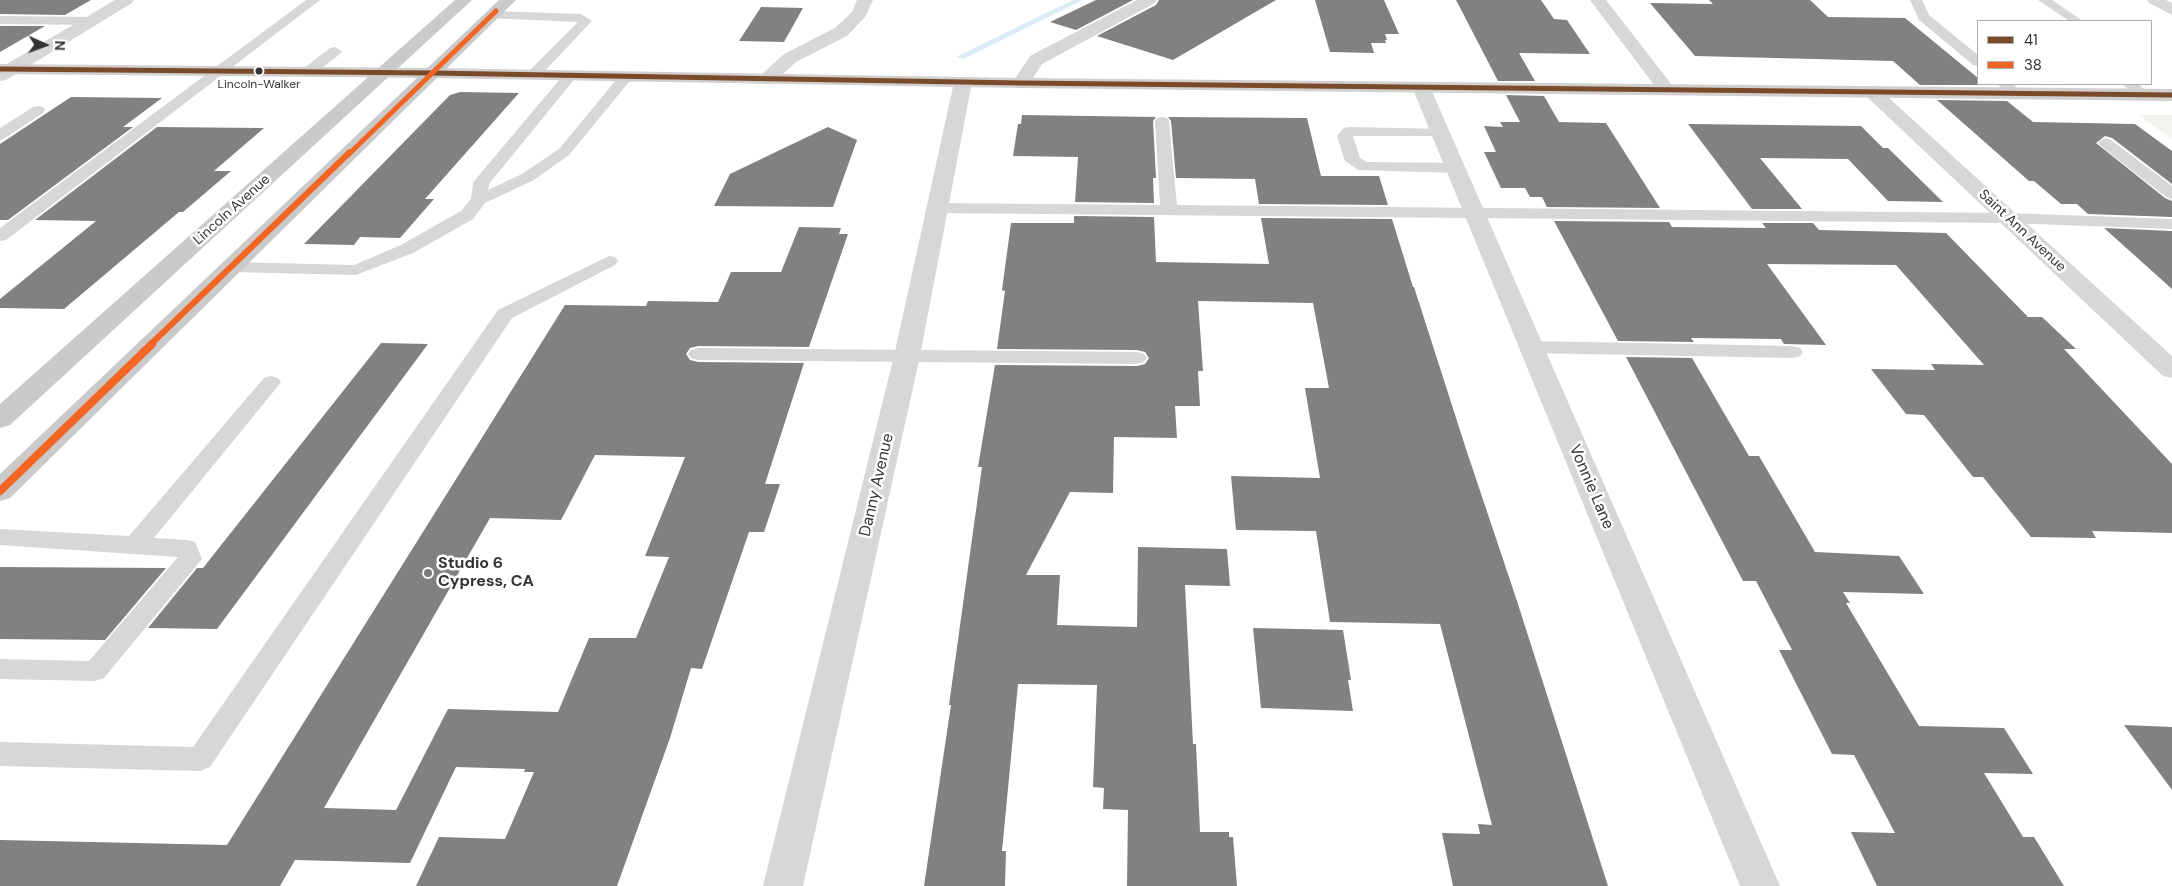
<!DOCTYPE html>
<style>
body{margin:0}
#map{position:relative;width:2172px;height:886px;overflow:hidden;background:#fff;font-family:"DM Sans",sans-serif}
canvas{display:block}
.legend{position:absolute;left:1977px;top:20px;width:175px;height:65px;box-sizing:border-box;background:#fff;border:1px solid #adadad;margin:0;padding:6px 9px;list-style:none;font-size:15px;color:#333}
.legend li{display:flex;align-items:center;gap:10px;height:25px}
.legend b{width:25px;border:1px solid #adadad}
.north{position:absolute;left:20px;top:20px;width:50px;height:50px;-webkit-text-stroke:4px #fff;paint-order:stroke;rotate:92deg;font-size:14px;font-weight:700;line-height:20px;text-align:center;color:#333}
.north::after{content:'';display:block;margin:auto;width:18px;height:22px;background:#333;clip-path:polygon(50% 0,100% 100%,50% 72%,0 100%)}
</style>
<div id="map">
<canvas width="2172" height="886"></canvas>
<ul class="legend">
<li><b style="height:6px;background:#7a4b2a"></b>41</li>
<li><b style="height:6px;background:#f26522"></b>38</li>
</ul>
<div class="north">N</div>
</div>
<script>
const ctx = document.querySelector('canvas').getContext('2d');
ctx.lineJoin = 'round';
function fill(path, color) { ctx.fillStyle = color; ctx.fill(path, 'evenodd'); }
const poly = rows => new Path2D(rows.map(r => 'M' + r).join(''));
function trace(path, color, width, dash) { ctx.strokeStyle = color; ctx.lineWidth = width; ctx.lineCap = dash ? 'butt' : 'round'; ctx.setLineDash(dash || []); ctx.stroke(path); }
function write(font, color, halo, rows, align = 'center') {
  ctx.font = font + ' "DM Sans",sans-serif'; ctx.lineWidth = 5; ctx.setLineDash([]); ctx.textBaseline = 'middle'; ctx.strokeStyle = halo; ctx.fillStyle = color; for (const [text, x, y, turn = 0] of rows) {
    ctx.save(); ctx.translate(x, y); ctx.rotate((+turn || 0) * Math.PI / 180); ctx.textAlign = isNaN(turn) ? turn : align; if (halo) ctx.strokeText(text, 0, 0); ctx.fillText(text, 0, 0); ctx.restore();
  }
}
fill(poly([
 [2138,115,2172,115,2172,139]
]), '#f1f5ed');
fill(poly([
 [1073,0,1083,0,963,59,956,57,1073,0]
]), '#ddebf3');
fill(poly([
 [0,0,91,0,65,15,0,14],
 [1096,0,1133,0,1076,30,1050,22],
 [1159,0,1276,0,1173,60,1097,36,1156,5],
 [1315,0,1384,0,1399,34,1385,34,1387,40,1385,40,1386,43,1371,43,1374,53,1330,52],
 [1456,0,1541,0,1554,19,1567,20,1590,54,1519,53,1535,81,1498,81],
 [1709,0,1810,0,1828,17,1905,18,1978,78,1978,84,1988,85,1920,85,1893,61,1695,56,1650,3,1713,4],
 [761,7,803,8,784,42,739,41],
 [0,26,45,26,0,52],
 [460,92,519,93,425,199,434,199,400,238,360,237,354,245,304,244,450,95],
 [1506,95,1544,96,1559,122,1606,123,1660,208,1547,207,1542,197,1530,197,1525,188,1501,188,1484,152,1496,152,1484,126,1503,127,1500,122,1520,122],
 [71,97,162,98,123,127,133,127,8,220,0,220,0,144],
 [1937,100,2007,101,2033,122,2135,124,2172,151,2172,184,2112,138,2105,136,2096,143,2165,198,2172,201,2172,217,2088,214,2077,204,2061,204,2034,181,2029,181],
 [1022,115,1156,117,1153,121,1156,178,1153,178,1154,203,1075,202,1078,157,1013,156,1018,124,1021,124],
 [1168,117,1307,118,1321,176,1379,176,1388,205,1259,204,1255,179,1176,178,1171,121],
 [1688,124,1861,126,1883,148,1888,148,1943,202,1888,201,1848,159,1760,158,1802,209,1752,209],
 [157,127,264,128,214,171,231,171,183,212,179,212,64,309,0,308,0,299,96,221,35,220],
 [828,127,857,140,833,207,714,206,730,174],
 [1074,216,1154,217,1156,262,1269,264,1261,218,1392,219,1413,287,1414,287,1466,449,1517,601,1608,886,1453,886,1442,833,1480,834,1478,824,1492,825,1440,624,1330,622,1316,531,1236,530,1231,476,1320,478,1305,388,1329,388,1313,303,1198,301,1203,371,1198,371,1200,406,1175,406,1177,438,1114,437,1113,493,1070,492,1026,575,1060,575,1057,625,1137,627,1138,547,1227,549,1230,586,1185,585,1193,744,1196,744,1200,832,1229,832,1229,837,1233,837,1237,886,1127,886,1128,810,1103,809,1104,788,1093,787,1097,685,1018,684,1002,851,1006,851,1005,886,924,886,951,705,949,705,982,467,978,467,995,365,1137,366,1145,364,1149,358,1145,352,1137,350,997,349,1005,291,1002,290,1011,223,1074,223],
 [1554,221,1669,222,1672,227,1766,228,1762,223,1813,223,1819,230,1946,233,2028,317,2042,317,2076,349,2064,349,2172,464,2172,533,2092,531,2096,538,2031,537,1983,477,1973,477,1924,415,1906,414,1871,369,1935,370,1931,364,1984,365,1896,265,1767,264,1826,345,1784,344,1781,339,1691,338,1694,342,1618,341],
 [799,227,841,228,839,234,848,234,809,347,698,346,690,348,686,354,690,360,698,362,804,363,765,484,780,484,764,532,749,532,702,669,691,668,670,738,617,886,416,886,439,837,505,839,534,772,524,772,525,769,456,767,410,863,295,860,280,886,0,886,0,840,227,845,565,305,646,306,648,301,718,302,731,272,781,272],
 [595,455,685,457,645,556,669,557,636,638,589,638,558,712,448,709,396,810,324,808,490,518,561,520],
 [2104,228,2172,231,2172,289],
 [381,343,428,344,217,629,148,628,197,568,203,568],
 [1626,357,1692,358,1749,456,1759,456,1815,552,1899,556,1924,594,1843,592,1850,603,1846,603,1919,726,2004,728,2033,774,1984,773,2023,837,2034,837,2064,886,1877,886,1851,832,1895,833,1854,755,1832,754,1779,650,1792,650,1756,581,1743,581],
 [0,567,166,568,105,640,0,639],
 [1253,628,1343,630,1351,680,1348,680,1353,711,1261,708],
 [2124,725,2172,727,2172,790]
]), '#818181');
fill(poly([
 [306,0,320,0,6,240,0,241,0,228,306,0],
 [1910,0,1922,0,1929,15,1978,55,1978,66,1973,65,1919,20,1910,0],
 [2038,0,2052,0,2083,21,2069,21,2038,0],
 [492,11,581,14,592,21,538,78,533,79,526,75,528,72,578,22,488,18,486,15,488,12,492,11],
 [0,16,91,17,97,21,91,25,0,24,0,16],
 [335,47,342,51,340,54,313,75,303,75,301,72,303,69,330,48,335,47],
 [570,72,577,76,489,184,488,190,522,174,559,149,621,74,631,74,633,77,569,155,534,180,485,203,473,219,413,253,356,275,232,272,226,271,223,267,226,263,232,262,354,265,401,245,461,211,471,199,473,183,475,180,565,73,570,72],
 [1997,84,2013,84,2024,94,2022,97,2012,97,1997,84],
 [2122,84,2138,84,2151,95,2149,98,2139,98,2122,84],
 [38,106,43,107,45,110,43,113,5,138,0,140,0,128,33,107,38,106],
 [1162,117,1167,118,1169,121,1177,205,2007,213,2172,219,2172,229,2007,223,937,213,931,211,929,208,931,205,937,203,1160,205,1155,121,1157,118,1162,117],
 [1349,127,1445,129,1447,132,1445,135,1440,136,1353,136,1360,158,1367,162,1456,163,1462,165,1464,168,1462,171,1456,173,1358,170,1345,161,1337,136,1344,128,1349,127],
 [2106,138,2111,140,2172,186,2172,199,2166,197,2101,146,2098,143,2101,140,2106,138],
 [609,256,615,257,618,261,615,265,512,318,210,767,200,771,0,766,0,742,193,747,498,310,609,256],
 [1531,341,1793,346,1800,348,1803,352,1800,356,1793,358,1531,353,1524,351,1521,347,1524,343,1531,341],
 [698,348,1137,352,1144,354,1147,358,1144,362,1137,364,698,360,691,358,688,354,691,350,698,348],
 [271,376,278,378,281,382,278,386,154,538,187,540,195,542,202,559,104,678,95,681,0,679,0,659,89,661,178,557,0,545,0,529,129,536,264,378,271,376]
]), '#d7d7d7');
fill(poly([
 [115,0,134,0,132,3,6,80,0,81,0,68,115,0],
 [857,0,873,0,865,17,847,36,796,62,773,83,767,84,761,83,758,79,761,75,784,54,835,28,852,12,857,0],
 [1137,0,1157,0,1155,3,1042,64,1027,87,1021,88,1015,87,1012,83,1030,56,1137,0],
 [1590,0,1606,0,1672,85,1675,89,1672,93,1666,94,1660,93,1590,0],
 [2147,0,2166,0,2172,3,2172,15,2149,3,2147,0],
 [963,77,969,78,972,82,920,356,803,886,763,886,894,356,954,82,957,78,963,77],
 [1421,82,1427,83,1430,87,1780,886,1740,886,1412,87,1415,83,1421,82],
 [1872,87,1878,88,2172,356,2172,378,2163,376,1866,96,1863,92,1866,88,1872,87]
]), '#d7d7d7');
fill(poly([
 [0,64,432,68,1021,78,2172,89,2172,101,1021,88,432,78,0,74,0,64]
]), '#d0d0d0');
fill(poly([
 [455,0,472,0,10,425,0,428,0,404,455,0],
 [499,0,516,0,10,498,0,501,0,474,499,0]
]), '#cacaca');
trace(poly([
 [0,69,432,73,1021,83,2172,95]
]), '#7a4b2a', 5);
trace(poly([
 [349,154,496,11]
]), '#f26522', 5);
trace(poly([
 [150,345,350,152]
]), '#f26522', 6);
trace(poly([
 [0,491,152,344]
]), '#f26522', 8);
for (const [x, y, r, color] of [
 [259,71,4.5,"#333"],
 [428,573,5,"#7a7a7a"]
]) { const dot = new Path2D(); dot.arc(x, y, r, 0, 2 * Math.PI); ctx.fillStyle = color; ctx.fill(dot); trace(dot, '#fff', 2); }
write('12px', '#333', '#fff', [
 ["Lincoln-Walker",259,85]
]);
write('14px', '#333', '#fff', [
 ["Lincoln Avenue",232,210,-42],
 ["Saint Ann Avenue",2022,231,43]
]);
write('16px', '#333', '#fff', [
 ["Danny Avenue",877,485,-77],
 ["Vonnie Lane",1591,487,67]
]);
write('bold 16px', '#333', '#fff', [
 ["Studio 6",438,564],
 ["Cypress, CA",438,582]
], 'left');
</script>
